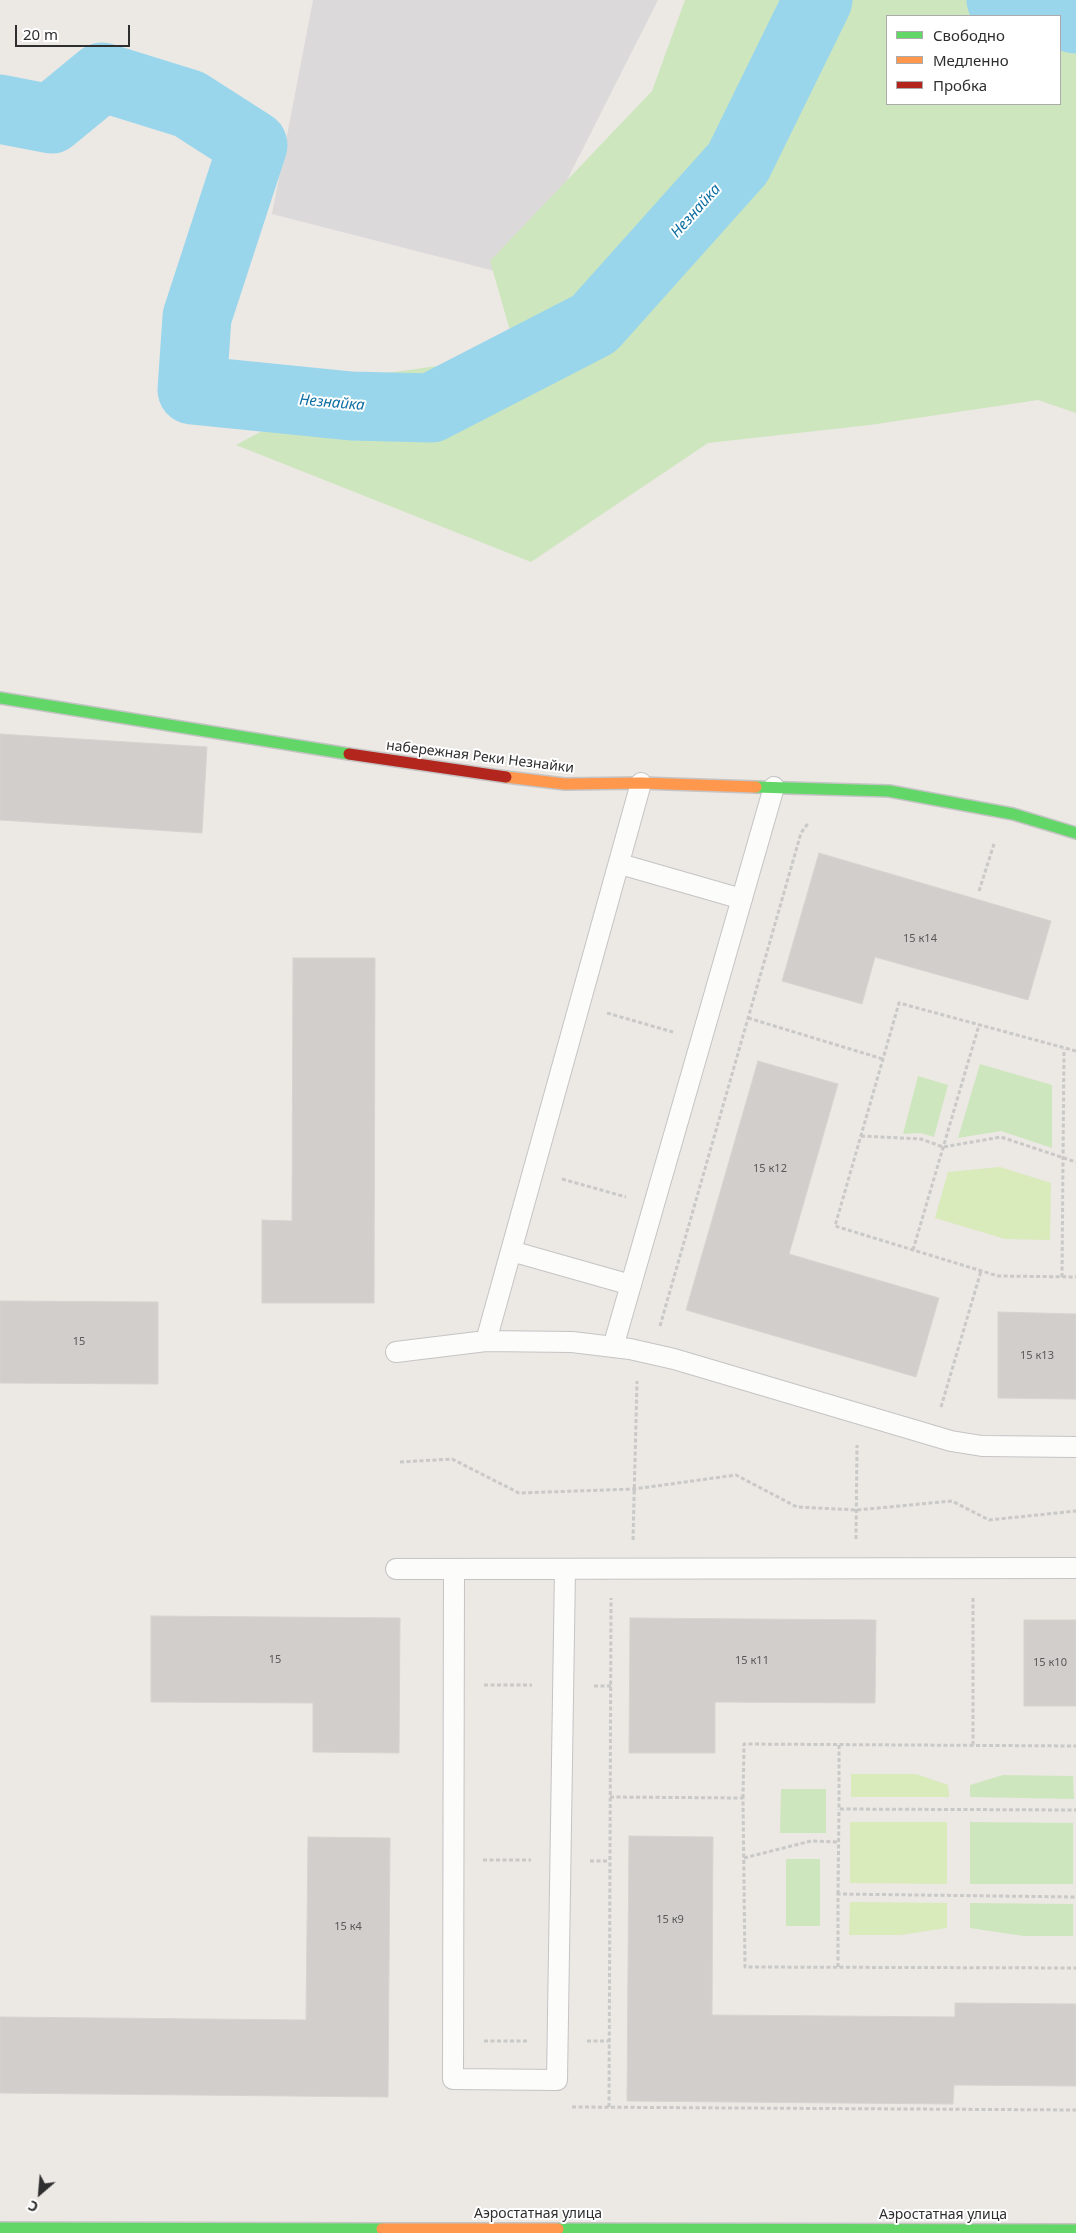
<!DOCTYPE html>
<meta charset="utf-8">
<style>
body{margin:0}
#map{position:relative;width:1076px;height:2233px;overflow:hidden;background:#ece8e4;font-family:"Noto Sans",sans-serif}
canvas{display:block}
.legend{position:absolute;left:886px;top:15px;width:175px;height:90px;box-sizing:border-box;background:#fff;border:1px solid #ababab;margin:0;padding:6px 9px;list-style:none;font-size:15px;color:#2e2e2e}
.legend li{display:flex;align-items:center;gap:10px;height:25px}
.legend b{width:25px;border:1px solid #ababab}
.north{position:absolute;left:15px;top:2168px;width:50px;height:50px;-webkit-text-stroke:4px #fff;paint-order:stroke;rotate:207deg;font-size:14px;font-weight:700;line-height:20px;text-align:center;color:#2e2e2e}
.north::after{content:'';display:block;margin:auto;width:18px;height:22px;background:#2e2e2e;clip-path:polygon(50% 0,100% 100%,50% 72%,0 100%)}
.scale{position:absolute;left:15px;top:25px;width:115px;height:22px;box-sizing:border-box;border:2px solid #2e2e2e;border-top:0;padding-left:6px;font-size:15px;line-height:18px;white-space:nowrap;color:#2e2e2e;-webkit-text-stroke:4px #fff;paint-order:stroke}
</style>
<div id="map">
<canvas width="1076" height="2233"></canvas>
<ul class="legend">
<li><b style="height:6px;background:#63d668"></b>Свободно</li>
<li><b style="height:6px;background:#ff974d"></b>Медленно</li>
<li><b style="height:6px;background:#b3261e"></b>Пробка</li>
</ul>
<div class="north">С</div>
<div class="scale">20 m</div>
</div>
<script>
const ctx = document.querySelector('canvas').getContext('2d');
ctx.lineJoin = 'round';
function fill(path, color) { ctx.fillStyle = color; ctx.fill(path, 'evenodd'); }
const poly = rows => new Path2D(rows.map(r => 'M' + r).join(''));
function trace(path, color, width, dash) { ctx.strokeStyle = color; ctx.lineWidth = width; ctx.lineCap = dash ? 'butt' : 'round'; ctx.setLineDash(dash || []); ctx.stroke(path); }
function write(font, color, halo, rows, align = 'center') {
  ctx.font = font + ' "Noto Sans",sans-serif'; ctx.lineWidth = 4; ctx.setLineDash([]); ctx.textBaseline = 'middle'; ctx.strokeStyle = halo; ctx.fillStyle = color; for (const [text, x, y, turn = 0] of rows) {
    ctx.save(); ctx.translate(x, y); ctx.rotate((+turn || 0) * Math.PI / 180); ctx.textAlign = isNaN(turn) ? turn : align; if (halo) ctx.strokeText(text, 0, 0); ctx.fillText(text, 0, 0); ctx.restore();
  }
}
fill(poly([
 [313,0,658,0,518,277,272,214]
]), '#dcd9db');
fill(poly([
 [685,0,1076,0,1076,413,1038,400,870,425,708,443,531,562,236,445,365,376,517,355,490,261,652,91],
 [887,16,1060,16,1060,104,887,104],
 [980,1064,1052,1085,1052,1148,1001,1131,958,1138],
 [918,1076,948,1085,934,1137,921,1133,903,1134],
 [1003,1775,1073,1776,1074,1799,970,1797,970,1785],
 [781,1789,826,1789,826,1833,780,1833],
 [970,1822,1073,1823,1073,1884,970,1884],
 [786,1859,820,1859,820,1926,786,1926],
 [970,1903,1073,1904,1073,1936,1024,1936,970,1928]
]), '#cee6be');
fill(poly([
 [1000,1167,1051,1183,1050,1240,1005,1239,935,1218,948,1172],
 [851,1774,916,1774,948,1785,949,1797,851,1797],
 [850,1822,947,1822,947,1884,850,1883],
 [850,1902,947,1903,947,1928,900,1935,849,1935]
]), '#d9eabb');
trace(poly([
 [1001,0,1076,19],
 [0,109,51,119,102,77,189,104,253,145,197,317,192,390,351,406,431,408,594,324,738,163,818,0]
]), '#99d6ec', 69);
const building = poly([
 [0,734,207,747,202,833,0,820,0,734],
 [819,853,1051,921,1028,1000,875,957,862,1004,782,981,819,853],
 [293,958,375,958,374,1303,262,1303,262,1220,292,1221,293,958],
 [758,1061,838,1084,789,1254,939,1298,916,1377,686,1310,758,1061],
 [0,1301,158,1302,158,1384,0,1383,0,1301],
 [998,1312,1076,1314,1076,1399,998,1398,998,1312],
 [151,1616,400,1618,399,1753,313,1752,313,1703,151,1702,151,1616],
 [630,1618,876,1620,875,1703,715,1702,715,1753,629,1753,630,1618],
 [1024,1620,1076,1620,1076,1706,1024,1706,1024,1620],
 [629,1836,713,1837,712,2015,955,2017,955,2003,1076,2004,1076,2086,954,2085,953,2104,627,2101,629,1836],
 [308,1837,390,1838,388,2097,0,2093,0,2017,306,2020,308,1837]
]);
fill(building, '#d1cecb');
trace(building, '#d7d4d0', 1);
const lane = poly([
 [620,864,742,899],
 [511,1251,631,1285],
 [486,1341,641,783],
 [613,1347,774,787],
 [396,1352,486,1341,572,1342,630,1349,674,1359,951,1441,982,1446,1076,1447],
 [396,1569,1076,1568],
 [454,1569,453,2079,557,2080,565,1569]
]);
const fast = poly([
 [0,698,349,754],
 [756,787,889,791,1013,814,1076,833],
 [0,2228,382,2229],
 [558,2229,1076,2230]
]);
const slow = poly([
 [506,777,565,784,641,783,756,787],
 [382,2229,558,2229]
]);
const jam = poly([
 [349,754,506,777]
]);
trace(lane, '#c5c4c5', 22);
trace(fast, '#c5c4c5', 14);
trace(slow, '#c5c4c5', 14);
trace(jam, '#c5c4c5', 14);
trace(poly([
 [979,891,994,844],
 [607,1013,673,1032],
 [748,1018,883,1059],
 [1076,1051,899,1003,835,1226,998,1276,1076,1277],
 [861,1136,921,1139,943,1147,1001,1137,1076,1162],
 [562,1179,626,1197],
 [913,1250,979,1025],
 [1062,1277,1064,1049],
 [660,1326,801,833,809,822],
 [941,1407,981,1271],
 [400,1462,452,1459,519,1493,634,1489,736,1475,797,1507,857,1510,952,1501,989,1520,1076,1511],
 [856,1539,857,1445],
 [633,1540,637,1381],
 [484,1685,532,1685],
 [594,1686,611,1686],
 [839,1745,839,1809,1076,1810],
 [973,1745,973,1598],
 [610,1797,743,1798,745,1967,1076,1968],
 [743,1798,744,1744,1076,1746],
 [744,1858,811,1841,839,1842],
 [483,1860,531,1860],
 [590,1861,609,1861],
 [838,1894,839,1809],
 [838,1967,838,1894,1076,1897],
 [484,2041,528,2041],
 [587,2041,609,2041],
 [572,2107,1076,2110],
 [609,2107,611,1598]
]), '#c9c9c8', 3, [4, 2.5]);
trace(lane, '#fcfcfb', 20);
trace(fast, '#63d668', 11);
trace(slow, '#ff974d', 11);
trace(jam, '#b3261e', 11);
write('11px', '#585857', null, [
 ["15 к14",920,939],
 ["15 к12",770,1169],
 ["15",79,1342],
 ["15 к13",1037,1356],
 ["15",275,1660],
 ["15 к11",752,1661],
 ["15 к10",1050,1663],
 ["15 к9",670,1920],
 ["15 к4",348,1927]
]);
write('14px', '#2e2e2e', '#fff', [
 ["набережная Реки Незнайки",480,757,7],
 ["Аэростатная улица",538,2214],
 ["Аэростатная улица",943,2215]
]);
write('italic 15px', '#0d6fa3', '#fff', [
 ["Незнайка",696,211,-48],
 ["Незнайка",332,403,5]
]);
</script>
